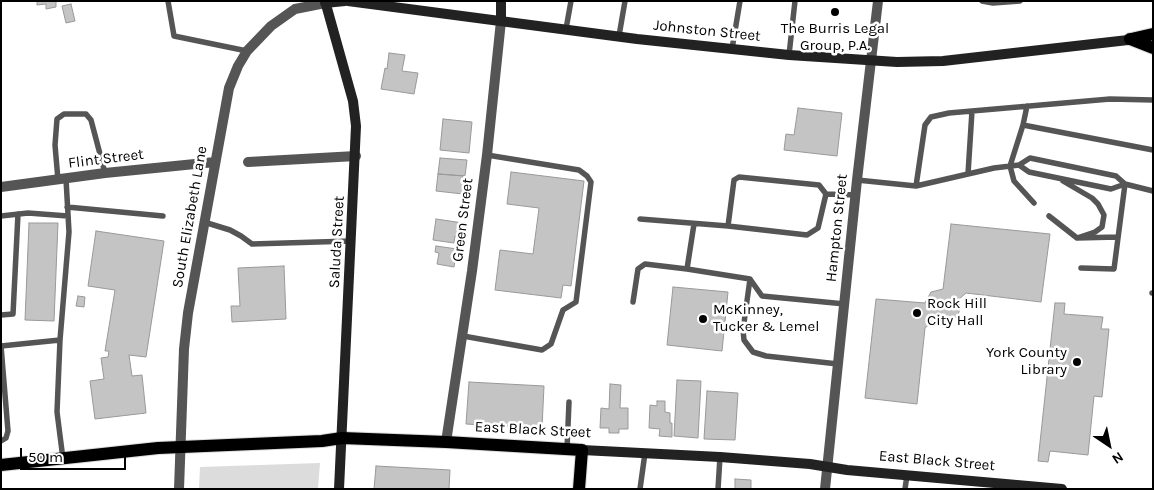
<!DOCTYPE html>
<style>
body{margin:0}
#map{position:relative;width:1154px;height:490px;overflow:hidden;background:#fff;font-family:Karla,sans-serif}
canvas{display:block}
.frame{position:absolute;inset:0;border:2px solid #000;pointer-events:none}
.north{position:absolute;left:1084px;top:420px;width:50px;height:50px;-webkit-text-stroke:4px #fff;paint-order:stroke;rotate:146deg;font-size:14px;font-weight:700;line-height:20px;text-align:center;color:#000}
.north::after{content:'';display:block;margin:auto;width:18px;height:22px;background:#000;clip-path:polygon(50% 0,100% 100%,50% 72%,0 100%)}
.scale{position:absolute;left:20px;top:448px;width:106px;height:22px;box-sizing:border-box;border:2px solid #000;border-top:0;padding-left:6px;font-size:15px;line-height:18px;white-space:nowrap;color:#000;-webkit-text-stroke:4px #fff;paint-order:stroke}
</style>
<div id="map">
<canvas width="1154" height="490"></canvas>
<div class="frame"></div>
<div class="north">N</div>
<div class="scale">50 m</div>
</div>
<script>
const ctx = document.querySelector('canvas').getContext('2d');
ctx.lineJoin = 'round';
function fill(path, color) { ctx.fillStyle = color; ctx.fill(path, 'evenodd'); }
const poly = rows => new Path2D(rows.map(r => 'M' + r).join(''));
function trace(path, color, width, dash) { ctx.strokeStyle = color; ctx.lineWidth = width; ctx.lineCap = dash ? 'butt' : 'round'; ctx.setLineDash(dash || []); ctx.stroke(path); }
function write(font, color, halo, rows, align = 'center') {
  ctx.font = font + ' Karla,sans-serif'; ctx.lineWidth = 5; ctx.setLineDash([]); ctx.textBaseline = 'middle'; ctx.strokeStyle = halo; ctx.fillStyle = color; for (const [text, x, y, turn = 0] of rows) {
    ctx.save(); ctx.translate(x, y); ctx.rotate((+turn || 0) * Math.PI / 180); ctx.textAlign = isNaN(turn) ? turn : align; if (halo) ctx.strokeText(text, 0, 0); ctx.fillText(text, 0, 0); ctx.restore();
  }
}
fill(poly([
 [320,463,318,489,199,489,200,467]
]), '#dcdcdc');
const building = poly([
 [37,1,56,1,56,7,46,9,46,4,37,5,37,1],
 [71,4,75,21,66,23,62,6,71,4],
 [389,53,405,55,402,71,418,73,414,94,381,89,385,68,387,69,389,53],
 [798,108,842,113,837,156,784,150,786,134,794,135,798,108],
 [443,119,472,122,469,153,440,150,443,119],
 [440,158,467,160,465,176,438,174,440,158],
 [511,172,584,181,571,286,563,285,561,298,495,290,500,250,533,254,539,208,507,204,511,172],
 [438,174,465,176,463,194,436,191,438,174],
 [436,219,463,223,460,236,455,236,454,243,433,240,436,219],
 [29,223,58,223,54,321,25,320,29,223],
 [951,224,1050,234,1041,302,966,293,958,300,960,308,958,315,954,319,944,324,933,321,925,328,917,404,865,398,876,299,925,303,931,292,943,289,951,224],
 [96,231,164,241,146,357,129,355,132,376,142,375,146,413,95,419,90,381,104,379,101,358,108,357,109,351,105,351,115,290,88,286,96,231],
 [436,246,457,249,456,255,459,256,458,261,455,261,454,267,437,264,439,253,435,252,436,246],
 [284,266,286,319,232,322,231,306,240,306,238,268,284,266],
 [673,287,728,292,722,351,667,345,673,287],
 [78,296,85,297,84,307,76,306,78,296],
 [1055,303,1065,303,1064,314,1103,317,1101,329,1109,329,1102,397,1094,396,1088,455,1050,451,1048,462,1038,461,1055,303],
 [677,380,701,381,698,438,674,436,677,380],
 [469,382,544,386,542,428,466,424,469,382],
 [610,384,621,385,620,408,628,408,628,429,619,429,619,433,609,433,609,428,600,428,601,408,609,409,610,384],
 [707,391,738,393,735,440,704,439,707,391],
 [657,401,665,401,665,412,670,413,670,423,672,423,672,437,659,436,660,429,649,428,650,405,657,406,657,401],
 [376,466,450,470,449,489,374,489,376,466],
 [735,479,751,480,751,489,735,489,735,479]
]);
fill(building, '#c4c4c4');
trace(building, '#999', 1);
const primary = poly([
 [1130,39,1153,48],
 [1131,39,1153,34],
 [1,465,158,448,322,441,342,438,446,442,582,450,579,489]
]);
trace(primary, '#dbdbdb', 14);
trace(poly([
 [168,1,174,36,247,51],
 [982,1,993,3,1020,1],
 [566,29,571,1],
 [619,36,625,1],
 [732,49,740,1],
 [789,55,795,1],
 [1023,125,1027,106],
 [1019,165,1029,172,1111,189,1125,184],
 [968,174,972,111],
 [58,180,55,145,57,119,64,114,86,114,91,120,105,173],
 [857,180,916,186,994,168,1019,165,1030,158,1116,176,1125,184,1153,191],
 [1063,181,1092,198,1098,204,1104,215,1102,227,1095,232,1077,238],
 [916,186,925,125,931,117,949,113,1110,99,1153,100],
 [1034,203,1014,181,1010,166,1023,125,1153,150],
 [67,207,163,216],
 [1,216,28,213,68,216],
 [1049,216,1077,238,1117,237],
 [640,219,728,226,807,235,818,228,826,194],
 [204,222,230,230,241,236,252,244,351,241],
 [728,226,734,180,739,177,819,185,826,194,856,195],
 [1081,268,1114,269,1125,184],
 [687,269,750,279,762,296,845,304],
 [750,279,743,330,744,340,753,352,766,356,838,364],
 [1152,293,1153,293],
 [633,302,638,269,645,264,687,269,694,224],
 [1,315,13,314,18,214],
 [463,336,542,350,551,344,563,310,576,302,591,182,587,176,579,170,487,155],
 [1,346,60,340],
 [1,441,6,438,8,431,1,346],
 [567,449,569,402],
 [63,459,57,412,60,340,69,232,66,179],
 [640,489,645,453],
 [718,489,720,457],
 [905,489,907,475]
]), '#555', 5.5);
trace(poly([
 [248,162,356,156],
 [1,187,105,173,215,162],
 [446,442,472,271,487,155,501,21],
 [179,489,184,349,188,313,229,88,238,66,247,51,271,26,295,9,325,3],
 [825,489,857,180,878,1]
]), '#555', 10);
trace(poly([
 [325,1,353,101,356,126,339,489],
 [348,1,637,39,789,55,897,62,943,61,1137,39],
 [325,3,345,1],
 [501,21,501,1],
 [582,450,720,457,810,464,847,470,1062,489]
]), '#222', 10);
trace(primary, '#000', 12);
for (const [x, y, r, color] of [
 [835,12,5,"#000"],
 [917,313,5,"#000"],
 [703,319,5,"#000"],
 [1077,362,5,"#000"]
]) { const dot = new Path2D(); dot.arc(x, y, r, 0, 2 * Math.PI); ctx.fillStyle = color; ctx.fill(dot); trace(dot, '#fff', 2); }
write('15px', '#000', '#fff', [
 ["The Burris Legal",835,29,"center"],
 ["Group, P.A.",835,46,"center"],
 ["Rock Hill",927,304],
 ["City Hall",927,321],
 ["McKinney,",713,310],
 ["Tucker & Lemel",713,327],
 ["York County",1067,353,"right"],
 ["Library",1067,370,"right"]
], 'left');
write('15px', '#000', '#fff', [
 ["Johnston Street",707,31,6],
 ["Flint Street",106,159,-7],
 ["South Elizabeth Lane",190,217,-80],
 ["Green Street",463,220,-83],
 ["Hampton Street",837,228,-84],
 ["Saluda Street",337,242,-87],
 ["East Black Street",533,430,3],
 ["East Black Street",937,461,5]
]);
</script>
